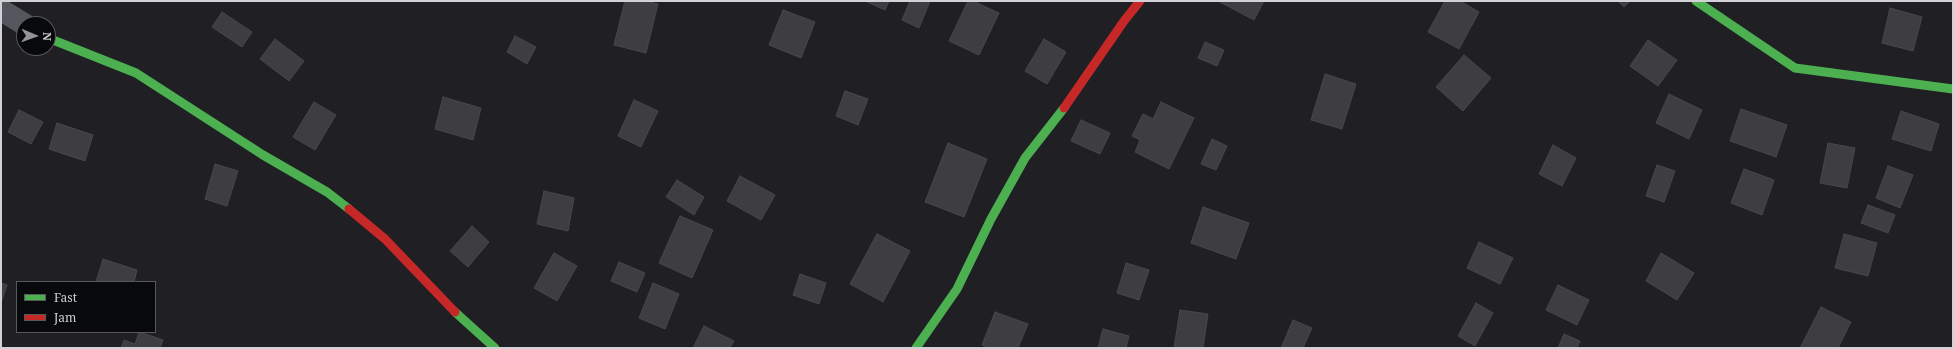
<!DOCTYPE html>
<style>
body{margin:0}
#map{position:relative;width:1954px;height:349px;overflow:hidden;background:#1f1f24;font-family:"Noto Serif",serif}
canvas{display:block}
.frame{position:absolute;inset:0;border:2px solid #d1d1d7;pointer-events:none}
.legend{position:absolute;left:16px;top:281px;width:140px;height:52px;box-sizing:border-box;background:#08090c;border:1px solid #58595d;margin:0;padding:5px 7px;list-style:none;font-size:12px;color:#d1d1d7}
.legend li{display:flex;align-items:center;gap:8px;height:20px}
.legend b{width:20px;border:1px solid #58595d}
.north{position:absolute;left:16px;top:16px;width:40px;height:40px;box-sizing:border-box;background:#08090c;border:1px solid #58595d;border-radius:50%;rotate:92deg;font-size:11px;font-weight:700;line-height:16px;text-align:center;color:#d1d1d7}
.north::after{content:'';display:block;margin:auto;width:14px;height:18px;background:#939398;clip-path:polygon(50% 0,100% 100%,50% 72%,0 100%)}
</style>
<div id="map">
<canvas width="1954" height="349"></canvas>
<div class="frame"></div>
<ul class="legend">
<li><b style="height:5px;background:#4caf50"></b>Fast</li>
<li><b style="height:5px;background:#c62828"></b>Jam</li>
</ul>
<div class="north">N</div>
</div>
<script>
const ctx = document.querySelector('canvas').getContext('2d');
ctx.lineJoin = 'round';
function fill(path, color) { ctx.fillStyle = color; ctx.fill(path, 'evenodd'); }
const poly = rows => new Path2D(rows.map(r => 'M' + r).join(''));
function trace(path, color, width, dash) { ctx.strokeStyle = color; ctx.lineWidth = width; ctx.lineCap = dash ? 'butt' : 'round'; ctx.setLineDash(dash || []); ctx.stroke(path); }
const building = poly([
 [625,1,647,1,658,4,646,53,614,45,625,1],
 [865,1,889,1,885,10,865,1],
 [910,1,930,1,919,28,902,20,910,1],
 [968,1,973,1,999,13,979,55,949,41,968,1],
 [1218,1,1264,1,1254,20,1218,1],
 [1445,1,1460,1,1479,12,1459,49,1428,32,1445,1],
 [1618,1,1630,1,1624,7,1618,1],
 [1890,8,1922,17,1913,51,1882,43,1890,8],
 [783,10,815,22,801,58,769,45,783,10],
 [222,12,252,32,242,47,212,27,222,12],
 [515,36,536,47,527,64,507,52,515,36],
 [275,39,304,61,289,81,260,59,275,39],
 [1044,39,1066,52,1047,84,1025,71,1044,39],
 [1648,40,1677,60,1658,86,1630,66,1648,40],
 [1205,42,1224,50,1217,66,1198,58,1205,42],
 [1464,55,1491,78,1463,111,1436,87,1464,55],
 [1325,74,1356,84,1342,129,1311,120,1325,74],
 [845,91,868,99,858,125,836,116,845,91],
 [1669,94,1702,110,1689,139,1656,123,1669,94],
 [443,97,481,108,473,140,435,129,443,97],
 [634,100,658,111,641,147,618,136,634,100],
 [314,102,336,115,315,150,293,137,314,102],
 [1161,102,1194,118,1169,169,1135,152,1140,140,1132,136,1143,114,1153,119,1161,102],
 [1741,109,1787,125,1776,157,1730,141,1741,109],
 [19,110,43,122,31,144,8,132,19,110],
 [1901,111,1939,124,1931,151,1892,139,1901,111],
 [1081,120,1110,133,1100,154,1071,141,1081,120],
 [57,123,93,135,85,161,49,149,57,123],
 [1212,139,1227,146,1216,170,1201,164,1212,139],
 [948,143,987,159,964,217,925,202,948,143],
 [1828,143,1855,148,1847,188,1820,183,1828,143],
 [1553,145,1576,158,1562,186,1539,174,1553,145],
 [215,164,238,171,227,206,205,199,215,164],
 [1657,165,1675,171,1664,202,1646,196,1657,165],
 [1888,166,1913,175,1900,208,1876,198,1888,166],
 [1744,169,1774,180,1762,215,1731,203,1744,169],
 [740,176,775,195,761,220,727,201,740,176],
 [677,180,704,197,694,215,666,197,677,180],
 [544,191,574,198,568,231,537,224,544,191],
 [1868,205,1895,215,1888,233,1861,223,1868,205],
 [1203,207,1249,223,1236,259,1191,243,1203,207],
 [680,216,713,230,692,278,659,263,680,216],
 [472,226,489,242,468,267,450,251,472,226],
 [877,234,910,251,883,302,850,284,877,234],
 [1844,234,1877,243,1868,276,1835,268,1844,234],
 [1479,242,1513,258,1500,284,1467,268,1479,242],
 [554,253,577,266,557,301,534,288,554,253],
 [1661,253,1694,273,1677,300,1646,281,1661,253],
 [103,259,137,270,134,282,96,282,103,259],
 [619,262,645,273,637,292,611,281,619,262],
 [1126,263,1149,270,1139,300,1117,293,1126,263],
 [800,274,826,283,819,304,793,295,800,274],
 [1,283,7,285,1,303,1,283],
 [653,283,679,294,665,329,639,318,653,283],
 [1558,285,1589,300,1577,325,1546,310,1558,285],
 [1476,303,1493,313,1475,346,1458,336,1476,303],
 [1821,307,1851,322,1838,348,1800,348,1821,307],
 [1180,310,1208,314,1203,348,1174,348,1180,310],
 [995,312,1028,324,1018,348,989,348,982,345,995,312],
 [1293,320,1312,328,1303,348,1281,348,1293,320],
 [704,326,734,341,730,348,693,348,704,326],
 [1103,329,1129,336,1126,348,1098,348,1103,329],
 [139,332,163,340,160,348,121,348,124,340,135,344,139,332],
 [1564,334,1580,341,1577,348,1558,348,1564,334]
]);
fill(building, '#3e3d42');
trace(building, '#48474b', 1);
trace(poly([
 [1,10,24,24]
]), '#54575d', 22);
trace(poly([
 [1696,1,1795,68,1953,89],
 [48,38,136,73,263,155,327,192,349,209],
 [455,312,495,348],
 [916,348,957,289,991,219,1025,158,1064,108]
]), '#4caf50', 9);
trace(poly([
 [1064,108,1124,21,1140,1],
 [349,209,385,239,455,312]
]), '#c62828', 9);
</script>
